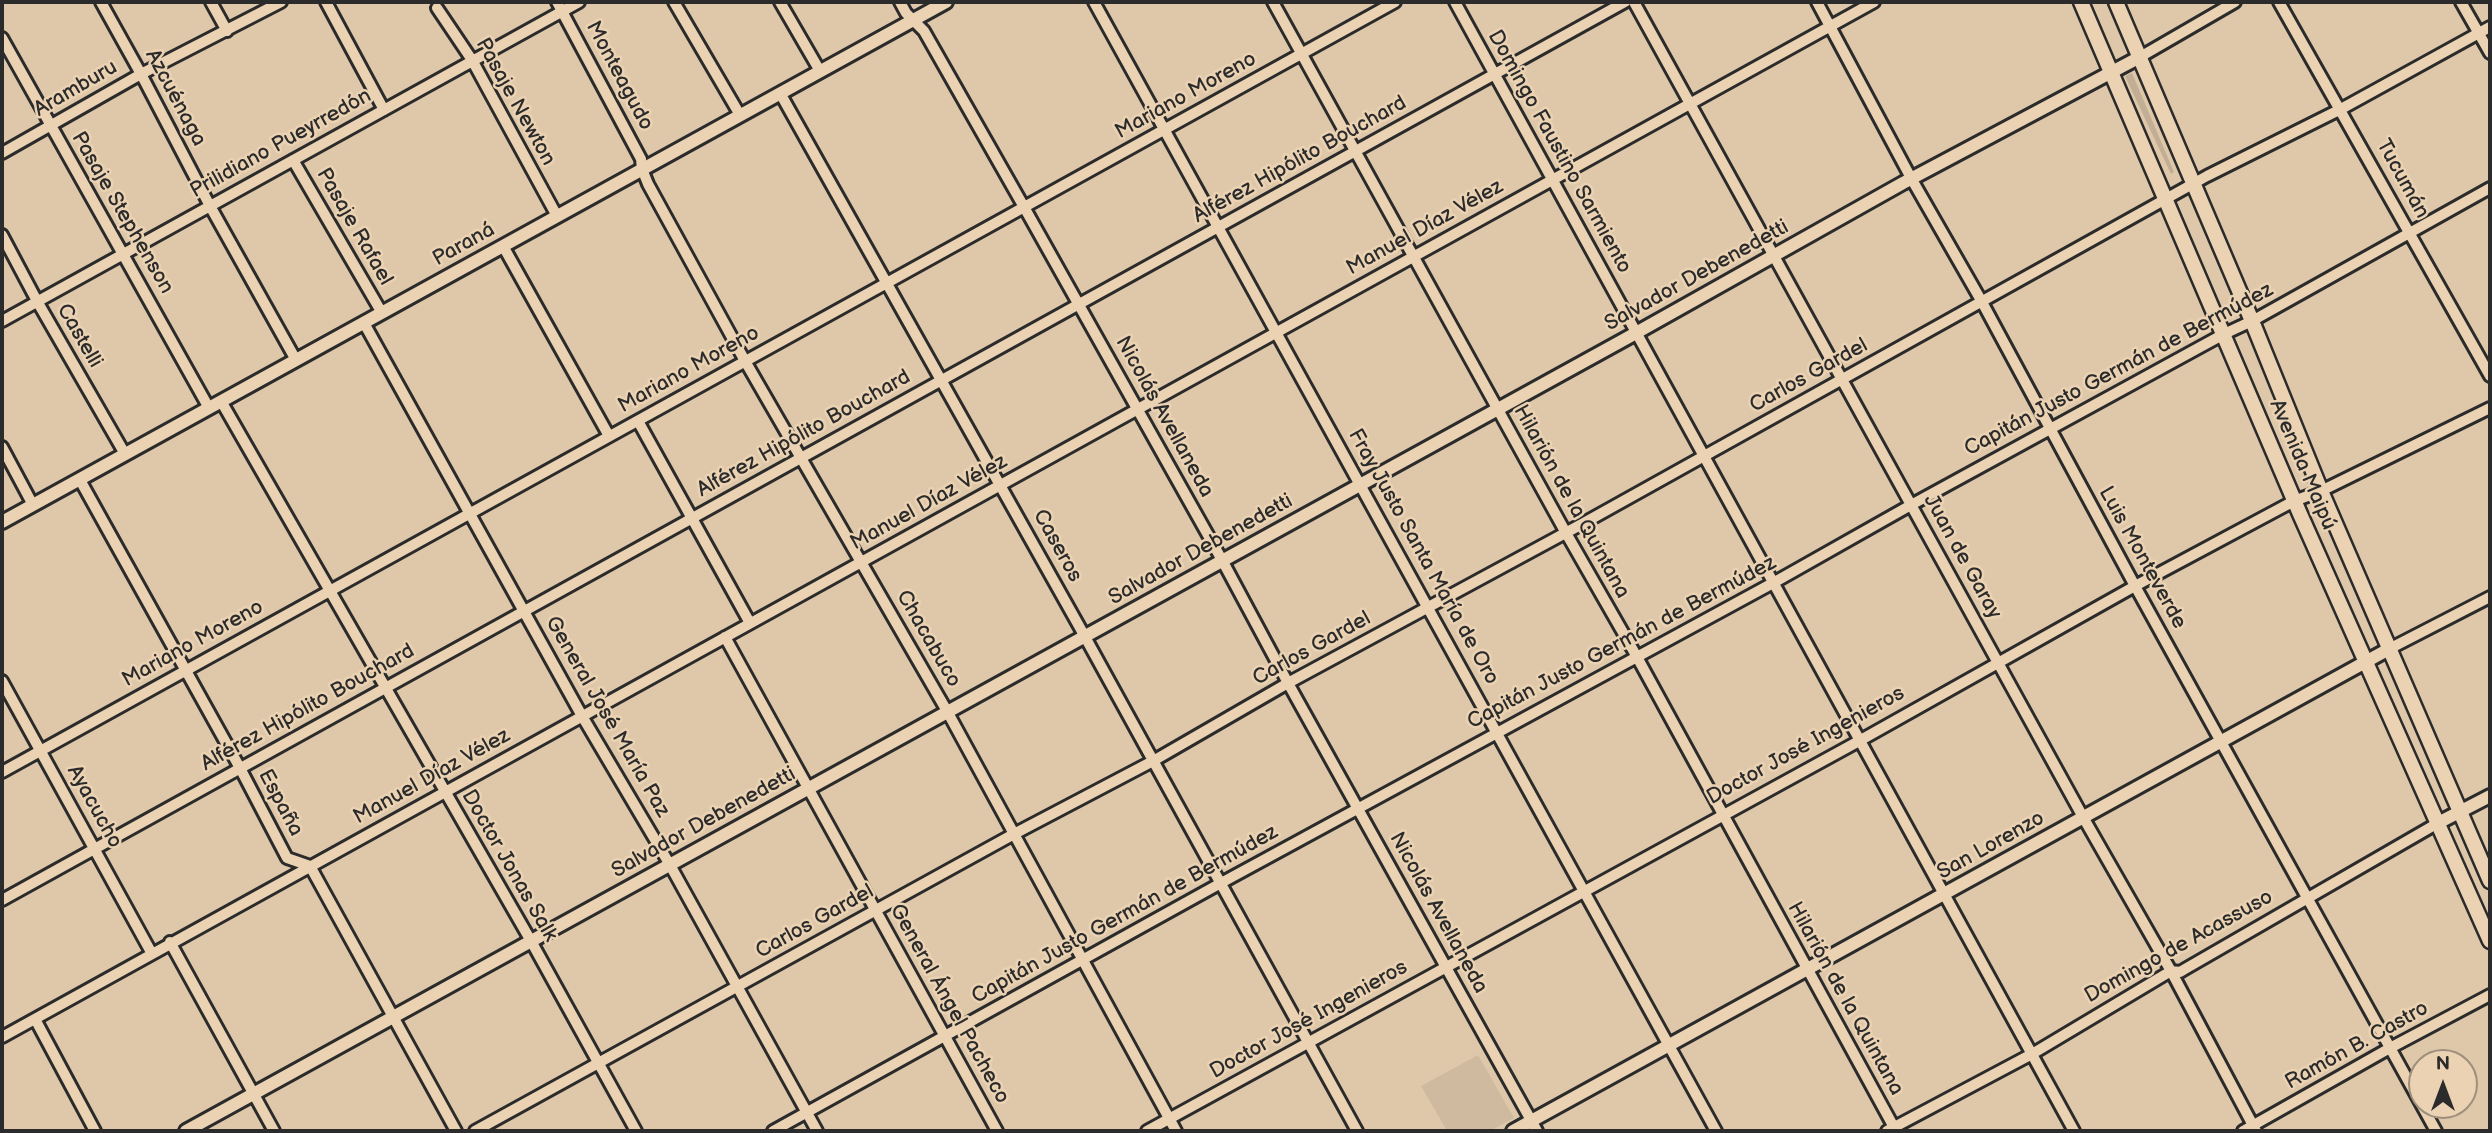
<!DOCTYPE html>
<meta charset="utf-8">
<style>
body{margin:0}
#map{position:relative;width:2492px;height:1133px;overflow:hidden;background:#dfc8aa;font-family:"Balsamiq Sans",sans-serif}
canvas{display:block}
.frame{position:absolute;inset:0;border:4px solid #2b2b2b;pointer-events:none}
.north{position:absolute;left:2408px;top:1049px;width:70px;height:70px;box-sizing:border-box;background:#ead2b2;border:2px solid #9e8f7c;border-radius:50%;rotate:0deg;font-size:19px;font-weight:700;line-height:28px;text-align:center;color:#2b2b2b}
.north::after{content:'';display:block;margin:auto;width:24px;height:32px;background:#2b2b2b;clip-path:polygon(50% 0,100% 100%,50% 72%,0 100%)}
</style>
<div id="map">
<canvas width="2492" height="1133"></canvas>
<div class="frame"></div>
<div class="north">N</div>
</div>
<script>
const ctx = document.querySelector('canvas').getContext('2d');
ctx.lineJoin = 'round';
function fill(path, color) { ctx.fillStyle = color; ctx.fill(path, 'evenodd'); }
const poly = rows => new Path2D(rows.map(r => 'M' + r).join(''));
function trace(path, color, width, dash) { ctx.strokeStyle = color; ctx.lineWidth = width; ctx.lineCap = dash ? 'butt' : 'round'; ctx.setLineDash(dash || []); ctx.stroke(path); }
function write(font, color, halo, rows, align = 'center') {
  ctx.font = font + ' "Balsamiq Sans",sans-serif'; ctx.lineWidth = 5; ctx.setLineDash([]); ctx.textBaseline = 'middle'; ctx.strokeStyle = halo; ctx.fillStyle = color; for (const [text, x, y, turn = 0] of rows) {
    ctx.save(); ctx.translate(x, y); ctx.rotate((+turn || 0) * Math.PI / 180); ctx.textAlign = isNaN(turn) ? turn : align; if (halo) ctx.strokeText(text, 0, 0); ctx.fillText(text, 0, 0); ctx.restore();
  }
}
fill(poly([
 [1478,1055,1514,1118,1490,1131,1447,1131,1421,1086]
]), '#cfba9f');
fill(poly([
 [2132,73,2174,172,2171,174,2125,76]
]), '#c1ae95');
const minor = poly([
 [101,2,141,74,210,206,296,360],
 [211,2,227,31],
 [326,2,384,110],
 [557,2,641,159,642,169,648,184,745,361,947,711,1176,1131],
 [674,2,740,115],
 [780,2,820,71],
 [900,2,906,13,924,31,1024,207,1222,560,1288,683,1537,1131],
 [1094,2,1716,1131],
 [1273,2,1566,533,1637,657,1896,1131],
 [1455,2,2074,1131],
 [1634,2,2083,817,2171,971,2256,1131],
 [1817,2,1911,178,1982,302,2135,586,2436,1131],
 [2279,2,2490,376],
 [2461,2,2490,53],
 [437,8,472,60,557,216],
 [2,38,209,408],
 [2140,57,2235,2],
 [780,93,1079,626,1357,1131],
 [2,153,141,74,281,2],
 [293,160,382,313],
 [2,235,37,301,125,454],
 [503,246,609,436],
 [2,321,579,2],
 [364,323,582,716,670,865,817,1131],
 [221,401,531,941,636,1131],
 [638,421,750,623],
 [2,447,33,505],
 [80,480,240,768,287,858,310,866,456,1131],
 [725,637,997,1131],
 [2389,649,2490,597],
 [2,681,151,952],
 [2,772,1395,2],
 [2,900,1625,2],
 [170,942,274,1131],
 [35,1019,95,1131],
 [2,1037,1874,2],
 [475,1131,1014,834,1153,761,1288,683,1582,524,2207,176,2341,109,2490,27],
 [773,1131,1221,883,1773,583,1911,505,2224,334,2252,321,2490,188],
 [1147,1131,1859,741,2135,586,2294,501,2321,491,2490,408],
 [1887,1131,2032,1054,2171,971,2180,972,2185,969,2438,823],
 [2243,1131,2390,1048,2490,995]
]);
const tertiary = poly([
 [2,522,946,2],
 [2438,823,2490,796],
 [186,1131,1627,338,1903,183,2140,57],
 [1513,1131,2389,649]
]);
const secondary = poly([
 [2081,2,2300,514,2490,941],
 [2116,2,2252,321,2321,491,2490,881]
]);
trace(minor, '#2b2b2b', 16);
trace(tertiary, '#2b2b2b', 18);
trace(secondary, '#2b2b2b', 19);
trace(minor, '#ead2b2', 10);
trace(tertiary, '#ead2b2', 12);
trace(secondary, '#ead2b2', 14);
write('21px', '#2b2b2b', '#ead2b2', [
 ["Monteagudo",619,76,62],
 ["Aramburu",76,89,-30],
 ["Mariano Moreno",1186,96,-29],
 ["Azcuénaga",175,98,62],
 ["Pasaje Newton",515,102,61],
 ["Prilidiano Pueyrredón",281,144,-29],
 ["Domingo Faustino Sarmiento",1559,152,61],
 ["Alférez Hipólito Bouchard",1300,160,-29],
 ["Tucumán",2402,179,61],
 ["Pasaje Stephenson",122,213,60],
 ["Pasaje Rafael",354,227,60],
 ["Manuel Díaz Vélez",1425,228,-29],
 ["Paraná",464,245,-29],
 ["Salvador Debenedetti",1697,276,-29],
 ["Castelli",79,336,60],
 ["Mariano Moreno",689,370,-29],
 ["Capitán Justo Germán de Bermúdez",2119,370,-28],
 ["Carlos Gardel",1809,376,-29],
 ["Nicolás Avellaneda",1164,417,61],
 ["Alférez Hipólito Bouchard",804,434,-29],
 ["Avenida Maipú",2302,465,67],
 ["Hilarión de la Quintana",1571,502,61],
 ["Manuel Díaz Vélez",929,503,-29],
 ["Caseros",1057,546,61],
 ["Salvador Debenedetti",1201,550,-29],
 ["Fray Justo Santa María de Oro",1423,557,61],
 ["Juan de Garay",1962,557,61],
 ["Luis Monteverde",2142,558,61],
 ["Chacabuco",928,639,60],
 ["Capitán Justo Germán de Bermúdez",1622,643,-28],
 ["Mariano Moreno",193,644,-29],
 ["Carlos Gardel",1312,649,-29],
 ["Alférez Hipólito Bouchard",308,708,-29],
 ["General José María Paz",607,717,60],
 ["Doctor José Ingenieros",1806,746,-29],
 ["Manuel Díaz Vélez",432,777,-29],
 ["España",280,803,62],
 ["Ayacucho",94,807,61],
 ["Salvador Debenedetti",704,823,-29],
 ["San Lorenzo",1991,846,-29],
 ["Doctor Jonas Salk",509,866,60],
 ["Nicolás Avellaneda",1438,913,61],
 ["Capitán Justo Germán de Bermúdez",1125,915,-29],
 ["Carlos Gardel",815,922,-29],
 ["Domingo de Acassuso",2179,947,-29],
 ["Hilarión de la Quintana",1845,999,61],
 ["General Ángel Pacheco",949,1004,61],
 ["Doctor José Ingenieros",1309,1020,-29],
 ["Ramón B. Castro",2357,1046,-29]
]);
</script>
